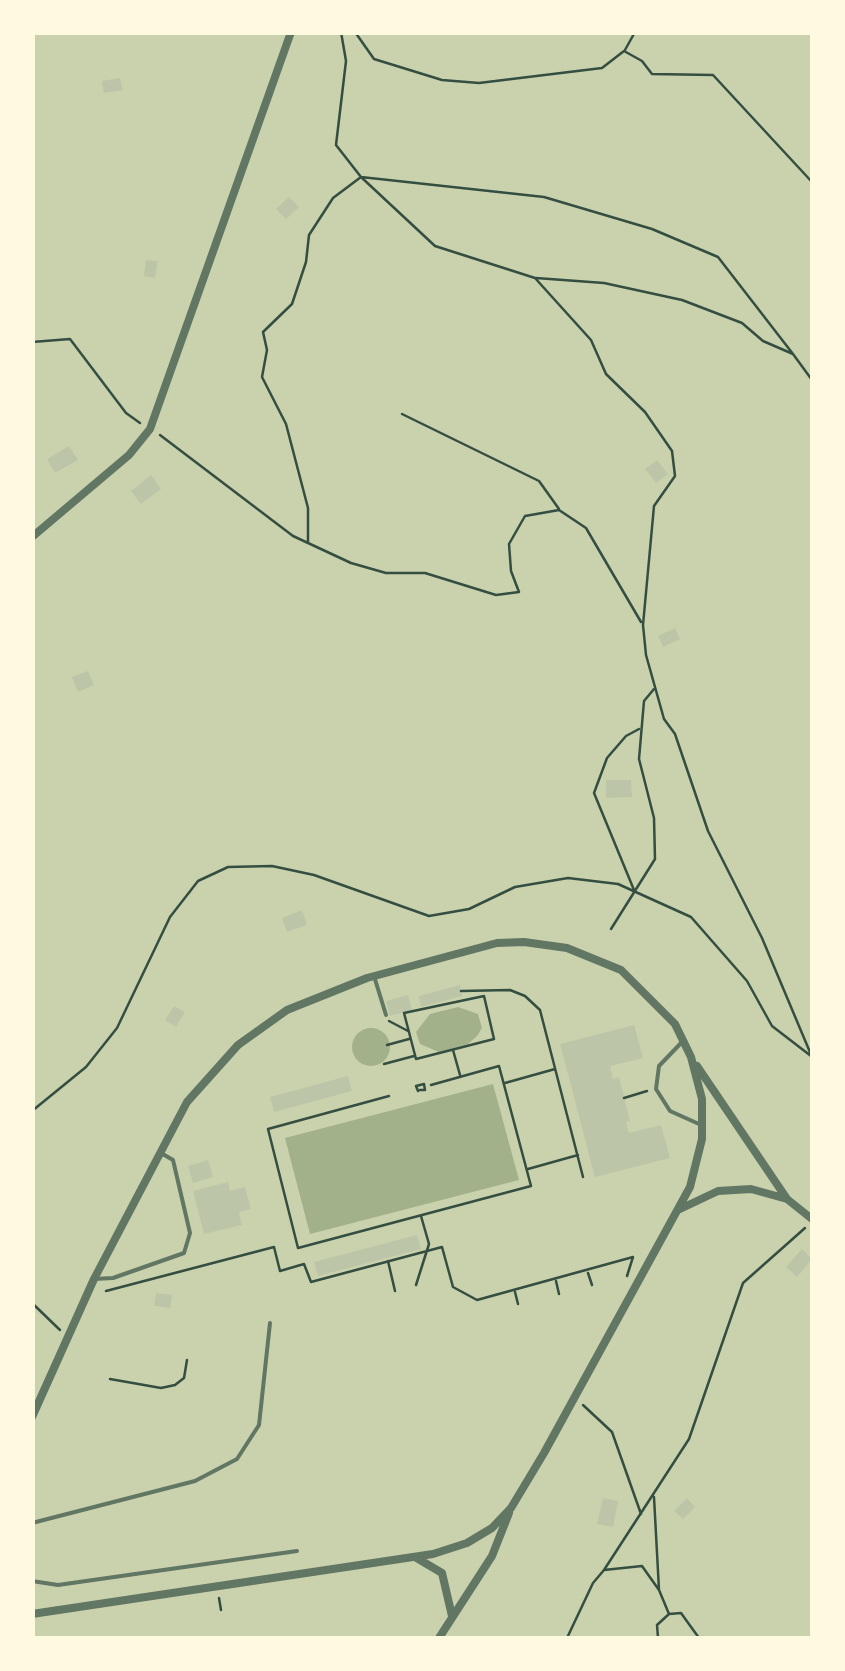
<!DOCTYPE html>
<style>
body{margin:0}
#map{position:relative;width:845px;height:1671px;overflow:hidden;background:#e9edc9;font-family:"PT Sans",sans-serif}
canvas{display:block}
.frame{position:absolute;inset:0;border:35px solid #fefae0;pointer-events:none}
</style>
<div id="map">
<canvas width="845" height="1671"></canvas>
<div class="frame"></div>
</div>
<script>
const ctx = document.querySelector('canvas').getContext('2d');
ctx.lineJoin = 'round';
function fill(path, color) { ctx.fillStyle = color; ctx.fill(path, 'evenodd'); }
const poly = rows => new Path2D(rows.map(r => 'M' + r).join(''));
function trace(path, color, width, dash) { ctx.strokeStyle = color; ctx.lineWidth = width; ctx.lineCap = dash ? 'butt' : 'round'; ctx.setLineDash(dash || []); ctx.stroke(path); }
fill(poly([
 [33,33,812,33,812,1638,33,1638]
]), '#cad2ad');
fill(poly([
 [458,1007,478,1014,482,1028,477,1036,468,1044,439,1052,420,1044,416,1032,430,1014],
 '352 1047a19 19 0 1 1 38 0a19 19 0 1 1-38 0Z',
 [493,1084,519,1180,310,1234,285,1138]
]), '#a3b18a');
fill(poly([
 [120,78,123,90,104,93,102,81],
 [289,197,299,207,286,219,276,209],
 [146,260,158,261,155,278,144,276],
 [69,446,78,460,55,473,47,459],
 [657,460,668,474,656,483,645,469],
 [151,475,161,489,141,504,131,491],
 [675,628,680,639,663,647,658,636],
 [88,671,94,685,78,692,72,677],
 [606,780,631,780,632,797,606,798],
 [302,910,307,925,287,932,282,918],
 [460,985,462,996,421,1007,419,996],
 [408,995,412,1010,390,1016,386,1001],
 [174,1006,185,1012,176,1027,165,1020],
 [634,1025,643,1058,610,1066,613,1079,619,1077,630,1121,626,1122,629,1133,661,1125,670,1158,595,1177,560,1044],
 [348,1076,352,1091,274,1112,270,1097],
 [208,1160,213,1177,193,1183,188,1166],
 [228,1182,230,1191,245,1187,251,1209,239,1212,242,1225,204,1234,193,1191],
 [417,1235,421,1249,318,1276,314,1262],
 [802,1249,812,1259,797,1277,786,1267],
 [156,1293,172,1295,170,1308,154,1306],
 [603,1498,618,1501,613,1527,597,1524],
 [687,1498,695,1507,683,1519,674,1511]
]), '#bcc5a7');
trace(poly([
 [341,32,346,61,336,145,361,177,435,246,535,278,591,340,606,374,645,412,672,451,675,476,654,506,643,625,646,655,664,719,675,734,708,831,762,938,812,1057],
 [355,32,374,59,442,80,479,83,602,68,624,51,642,61,652,74,713,75,812,182],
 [625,50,635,32],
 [536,278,604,283,682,300,742,323,763,341,793,354,812,380],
 [32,342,70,339,126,413,140,423],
 [402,414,539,481,559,509],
 [160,435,293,536,351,563,386,573,425,573,496,595,519,592,511,571,509,544,525,516,559,510,586,528,641,622],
 [308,543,308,508,286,424,262,377,267,350,263,332,292,304,306,262,309,235,333,198,361,177,544,197,652,229,718,257,793,354],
 [634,890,594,793,607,758,626,736,639,729],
 [611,929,655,859,654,818,639,759,644,701,654,689],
 [461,991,510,990,525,996,540,1010,583,1177],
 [484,996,494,1039,416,1059,404,1013,484,996],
 [389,1021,408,1031],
 [387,1045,409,1039],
 [453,1050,460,1075],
 [384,1064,414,1056],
 [505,1083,555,1069],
 [418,1091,416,1086,424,1084,425,1090,420,1090],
 [389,1096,268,1129,298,1248,531,1186,499,1066,431,1085],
 [624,1098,647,1091],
 [32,1111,86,1067,117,1028,170,917,198,881,228,867,272,866,314,875,429,916,469,909,515,887,568,878,618,884,691,917,747,981,772,1026,811,1056],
 [528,1169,578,1155],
 [388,1261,395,1291],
 [588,1273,592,1285],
 [556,1281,559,1294],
 [416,1285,429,1244,421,1216],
 [106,1291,274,1247,280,1271,304,1264,311,1282,442,1247,453,1287,477,1300,633,1257,627,1276],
 [515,1292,518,1304],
 [32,1303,60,1330],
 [110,1379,161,1388,175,1385,184,1378,187,1360],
 [583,1405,612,1432,641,1514],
 [654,1497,659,1590,669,1614],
 [604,1570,689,1439,743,1283,805,1228],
 [219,1598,221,1610],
 [567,1638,593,1583,604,1570,642,1566,659,1590],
 [658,1638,657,1625,669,1614,681,1613,699,1638]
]), '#344e41', 2.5);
trace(poly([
 [374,976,386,1015],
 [682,1042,659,1066,656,1089,670,1111,699,1124],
 [94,1279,113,1278,184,1253,190,1233,173,1160,161,1153],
 [32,1523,195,1481,237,1459,259,1425,270,1323],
 [32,1581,58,1585,297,1551]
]), '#617663', 4);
trace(poly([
 [32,537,129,455,150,429,291,32],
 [697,1066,787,1199],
 [680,1209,718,1191,751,1189,787,1199,812,1219],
 [32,1417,94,1279,187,1102,238,1045,287,1010,367,978,497,943,524,942,567,948,621,970,675,1024,691,1057,702,1099,702,1139,690,1187,544,1453,511,1508,492,1528,467,1543,433,1554,32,1614],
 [415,1557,442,1573,452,1616],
 [439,1638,492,1556,509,1513]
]), '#617663', 8);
</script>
